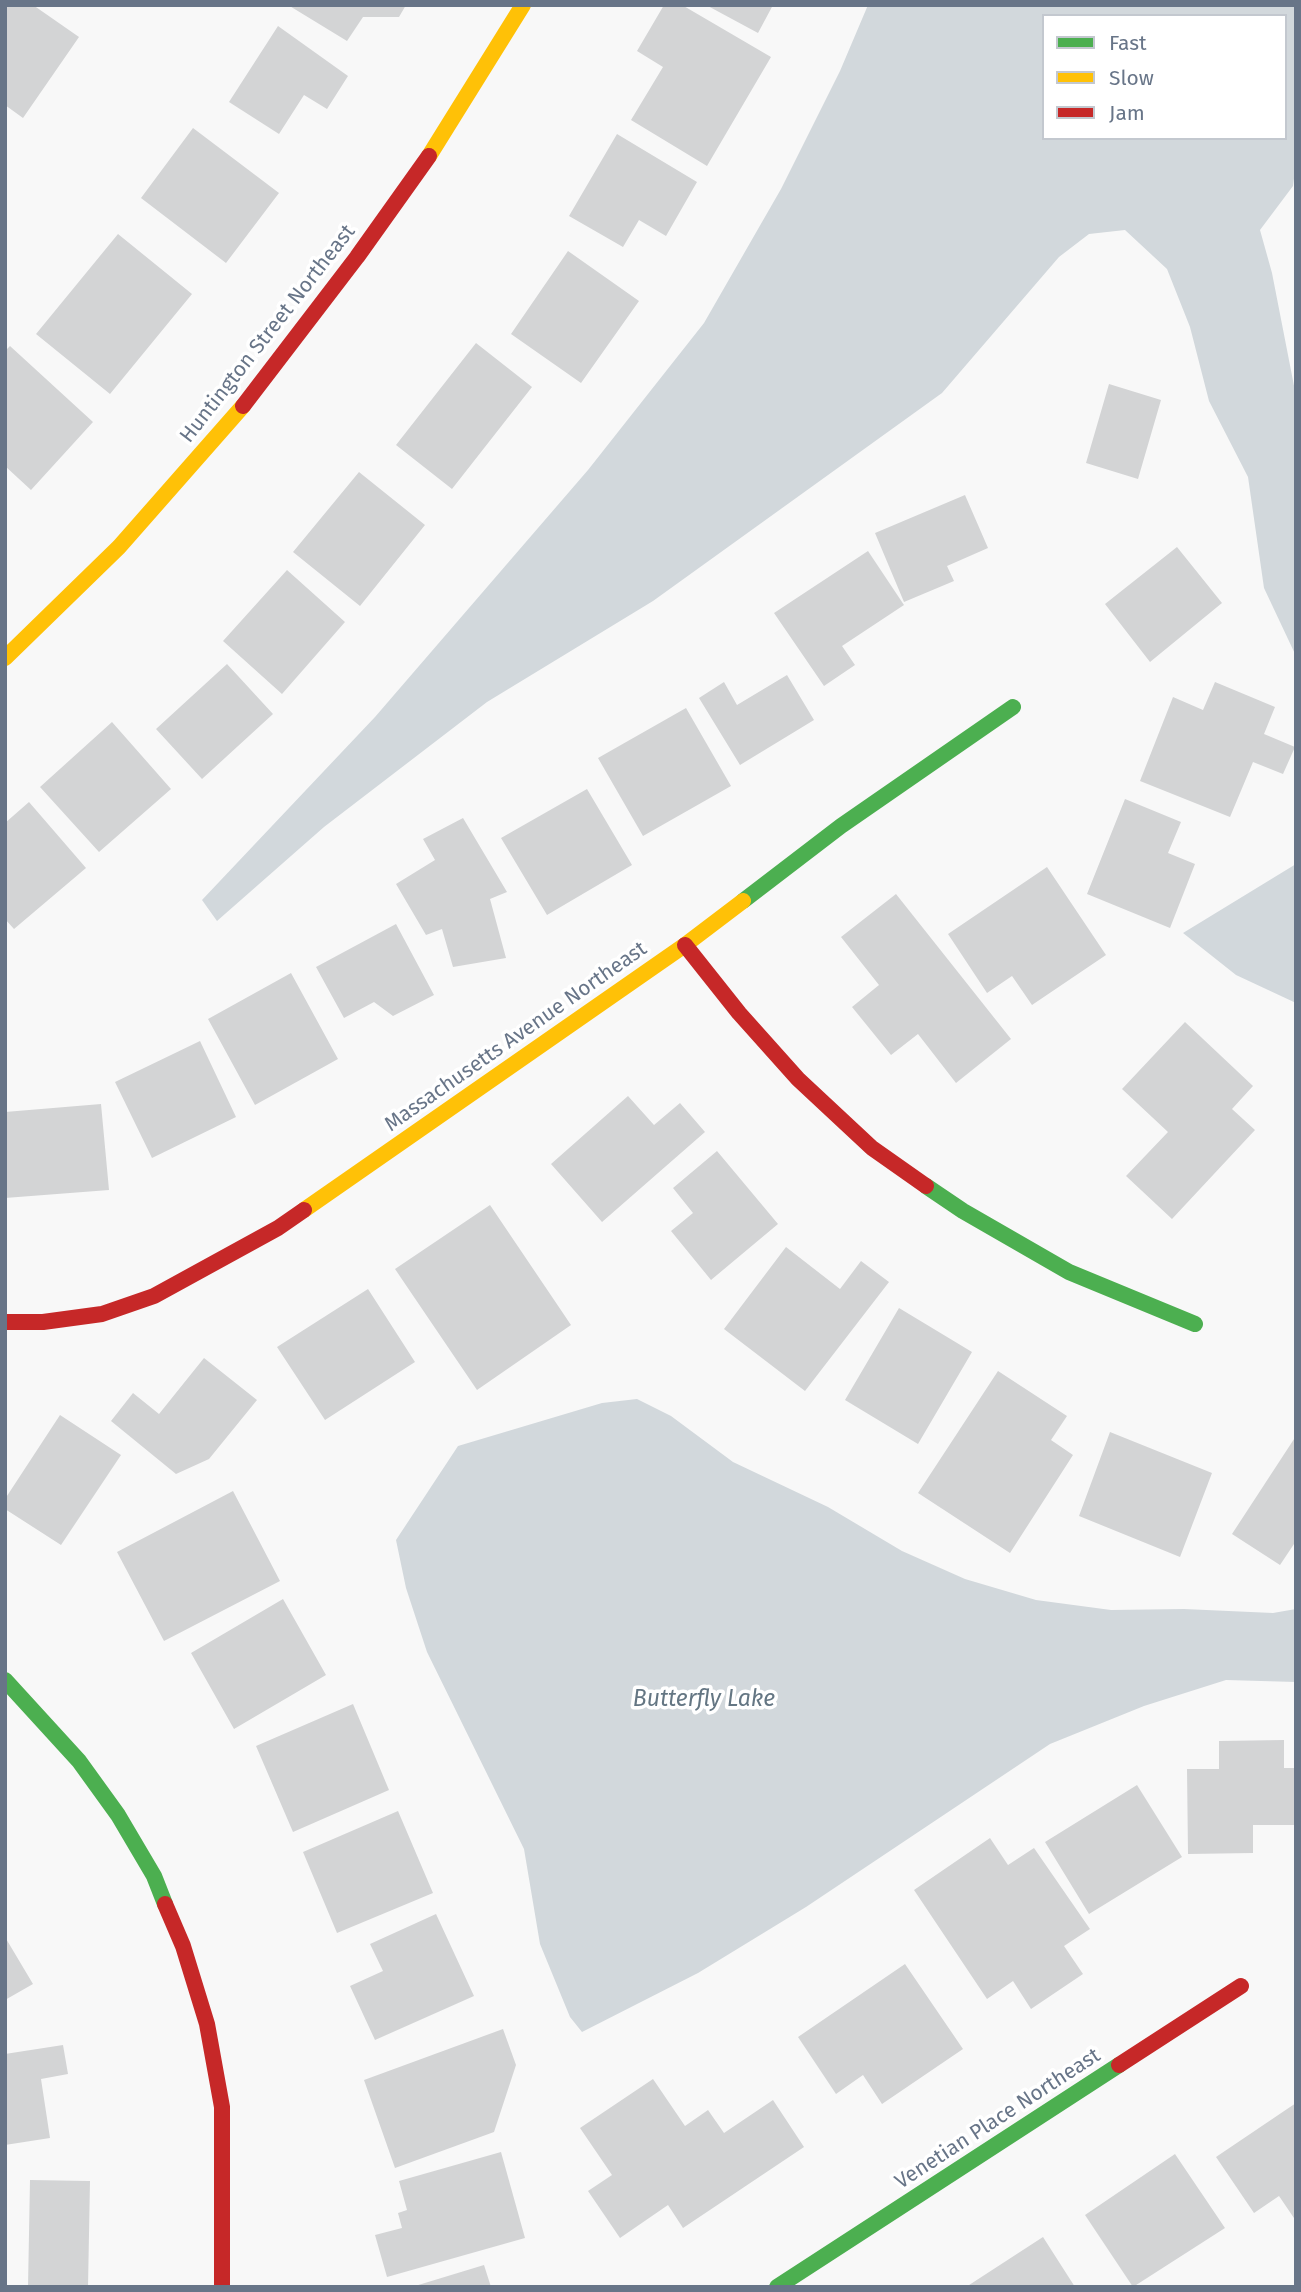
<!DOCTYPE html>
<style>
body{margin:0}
#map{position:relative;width:1301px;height:2292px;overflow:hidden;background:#f8f8f8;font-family:"Fira Sans",sans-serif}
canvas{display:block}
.frame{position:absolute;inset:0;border:7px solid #687588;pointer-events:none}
.legend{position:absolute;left:1042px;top:14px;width:245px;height:126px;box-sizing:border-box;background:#fff;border:2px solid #c3c8cf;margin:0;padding:9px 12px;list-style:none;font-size:21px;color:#687588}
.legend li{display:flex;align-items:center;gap:14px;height:35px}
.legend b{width:35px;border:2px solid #c3c8cf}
</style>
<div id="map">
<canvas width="1301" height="2292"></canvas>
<div class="frame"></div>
<ul class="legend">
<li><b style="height:9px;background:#4caf50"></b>Fast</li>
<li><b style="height:9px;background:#ffc107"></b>Slow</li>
<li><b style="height:9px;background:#c62828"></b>Jam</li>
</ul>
</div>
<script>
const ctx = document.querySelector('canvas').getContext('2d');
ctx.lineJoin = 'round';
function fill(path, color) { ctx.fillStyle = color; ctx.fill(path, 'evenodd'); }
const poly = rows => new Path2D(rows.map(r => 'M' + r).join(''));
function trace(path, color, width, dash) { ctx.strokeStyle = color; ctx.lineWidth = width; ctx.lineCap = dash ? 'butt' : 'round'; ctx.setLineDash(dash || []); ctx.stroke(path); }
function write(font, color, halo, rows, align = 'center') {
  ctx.font = font + ' "Fira Sans",sans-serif'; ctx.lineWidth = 7; ctx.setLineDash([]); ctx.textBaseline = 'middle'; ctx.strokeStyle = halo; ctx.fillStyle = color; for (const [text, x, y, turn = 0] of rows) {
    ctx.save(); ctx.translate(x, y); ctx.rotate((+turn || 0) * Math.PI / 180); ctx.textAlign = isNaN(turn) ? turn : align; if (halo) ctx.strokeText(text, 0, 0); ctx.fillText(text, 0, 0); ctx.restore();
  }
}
fill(poly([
 [868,5,1296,5,1296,163,1293,186,1260,230,1272,273,1296,396,1296,656,1264,588,1248,477,1209,401,1190,327,1167,269,1125,230,1089,234,1059,257,942,393,653,601,487,702,324,827,217,921,202,900,375,717,588,470,704,323,781,189,840,71],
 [1044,16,1285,16,1285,138,1044,138],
 [1296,864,1296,1003,1236,975,1183,933],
 [637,1399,671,1416,733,1462,828,1507,902,1551,965,1579,1036,1600,1111,1610,1184,1609,1273,1613,1296,1609,1296,1682,1226,1680,1144,1706,1050,1744,806,1907,698,1973,582,2032,570,2017,540,1944,524,1849,427,1652,406,1588,396,1540,458,1446,602,1403]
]), '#d2d8dc');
fill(poly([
 [5,5,33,5,79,37,23,118,5,105],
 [288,5,406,5,399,17,363,17,347,41],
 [664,5,682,5,771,57,707,166,631,120,663,67,637,51],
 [706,5,773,5,758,33],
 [278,26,348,76,327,109,304,95,279,134,229,102],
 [193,128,279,193,226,263,141,198],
 [617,134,697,182,666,236,639,220,623,247,569,216],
 [118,234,192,294,110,394,36,334],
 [568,251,639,301,581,383,511,334],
 [476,343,532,387,452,489,396,445],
 [10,346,93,422,31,490,5,466,5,351],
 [1109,384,1161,400,1138,479,1086,463],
 [359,472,425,525,360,606,293,552],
 [965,495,988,548,947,566,954,581,904,602,875,533],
 [1177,547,1222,603,1150,662,1105,604],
 [868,551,904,605,842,646,855,665,824,686,774,613],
 [287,570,345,622,282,694,223,641],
 [227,664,273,714,202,779,156,729],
 [787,675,814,720,740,765,699,698,724,682,737,705],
 [1215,682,1275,707,1264,734,1295,747,1283,774,1253,762,1230,817,1140,781,1173,697,1203,710],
 [686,708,731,786,643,836,598,758],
 [112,722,171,789,99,852,40,787],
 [587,789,632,865,547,915,501,838],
 [1125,799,1181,822,1168,853,1195,864,1170,928,1087,894],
 [29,802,86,868,14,929,5,919,5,823],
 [463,818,507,892,490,899,506,958,453,967,442,929,426,935,396,884,435,860,423,839],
 [1047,867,1106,955,1032,1005,1012,976,987,993,948,934],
 [896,894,1011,1039,956,1083,918,1034,891,1055,852,1007,879,985,841,937],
 [396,924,434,995,393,1016,374,1002,344,1018,316,967],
 [291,973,338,1059,255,1105,208,1019],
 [1185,1022,1253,1086,1232,1109,1255,1130,1172,1219,1126,1176,1168,1132,1122,1089],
 [200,1041,236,1117,152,1158,115,1082],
 [628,1096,654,1125,680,1103,705,1132,602,1222,551,1164],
 [101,1104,109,1190,5,1198,5,1112],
 [717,1151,778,1224,711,1280,671,1231,693,1213,673,1188],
 [490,1205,571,1325,477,1390,395,1269],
 [786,1247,840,1289,861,1261,889,1282,805,1391,724,1329],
 [368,1289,415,1362,325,1420,277,1347],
 [899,1308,972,1352,918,1444,845,1400],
 [204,1358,257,1400,209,1459,176,1474,111,1421,133,1393,159,1414],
 [998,1371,1067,1416,1051,1440,1073,1455,1010,1553,918,1493],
 [60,1415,121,1455,61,1545,5,1509,5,1499],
 [1110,1432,1212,1473,1180,1557,1079,1516],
 [1296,1436,1296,1541,1280,1565,1232,1534],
 [233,1491,280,1581,164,1641,117,1552],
 [283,1599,326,1675,234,1729,191,1653],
 [353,1704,389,1790,293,1832,256,1746],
 [1284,1740,1284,1768,1296,1768,1296,1825,1253,1825,1253,1853,1188,1854,1187,1769,1219,1769,1219,1741],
 [1137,1785,1182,1857,1089,1914,1045,1842],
 [398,1811,433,1893,337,1933,303,1852],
 [990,1838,1008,1865,1034,1848,1090,1929,1064,1946,1083,1974,1031,2009,1013,1981,987,1999,914,1890],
 [436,1914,474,1996,375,2040,350,1986,383,1971,370,1944],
 [5,1937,33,1984,5,2000],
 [905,1964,963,2049,882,2104,863,2075,836,2094,798,2037],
 [503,2029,516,2065,494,2132,395,2168,364,2080],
 [63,2045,68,2074,41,2079,50,2138,5,2145,5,2054],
 [653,2079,685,2126,708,2110,724,2133,773,2100,804,2147,683,2228,668,2205,620,2238,588,2191,612,2175,580,2128],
 [1296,2103,1296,2221,1279,2196,1254,2213,1216,2157],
 [501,2152,525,2238,387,2277,375,2235,402,2228,398,2213,407,2210,399,2181],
 [1175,2154,1225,2228,1133,2287,1085,2215],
 [30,2180,90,2181,88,2287,28,2287],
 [1043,2237,1075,2287,966,2287],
 [484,2265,491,2287,415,2287,415,2286]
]), '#d3d4d5');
trace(poly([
 [743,901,841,826,1013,707],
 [926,1186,963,1211,1069,1272,1195,1324],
 [5,1680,79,1761,118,1815,154,1876,165,1904],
 [777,2287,1119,2065]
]), '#4caf50', 16);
trace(poly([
 [429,156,523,5],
 [5,658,119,547,243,406],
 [304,1210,685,945,743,901]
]), '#ffc107', 16);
trace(poly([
 [243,406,357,257,429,156],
 [685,945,739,1013,798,1079,872,1148,926,1186],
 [5,1322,43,1322,102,1314,154,1296,278,1228,304,1210],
 [165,1904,183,1946,207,2024,222,2107,222,2287],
 [1119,2065,1241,1986]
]), '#c62828', 16);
write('21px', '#687588', '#fff', [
 ["Huntington Street Northeast",268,334,-52],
 ["Massachusetts Avenue Northeast",516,1037,-35],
 ["Venetian Place Northeast",998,2119,-33]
]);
write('italic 23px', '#647683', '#fff', [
 ["Butterfly Lake",704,1700]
]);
</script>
